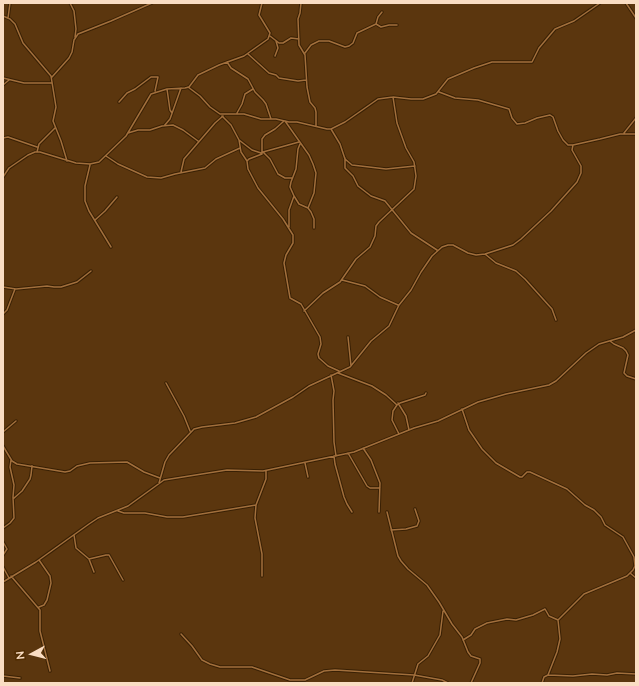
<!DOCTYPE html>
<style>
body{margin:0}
#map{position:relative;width:639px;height:686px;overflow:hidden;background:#5b360e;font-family:Mulish,sans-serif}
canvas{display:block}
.frame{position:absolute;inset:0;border:4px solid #faddc3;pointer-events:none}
.north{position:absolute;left:12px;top:634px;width:40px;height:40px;-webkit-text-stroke:3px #502c01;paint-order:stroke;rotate:263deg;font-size:11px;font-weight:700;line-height:16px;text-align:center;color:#faddc3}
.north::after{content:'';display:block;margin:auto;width:14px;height:18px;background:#faddc3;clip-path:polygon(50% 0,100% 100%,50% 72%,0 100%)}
</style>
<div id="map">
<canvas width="639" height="686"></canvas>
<div class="frame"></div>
<div class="north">N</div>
</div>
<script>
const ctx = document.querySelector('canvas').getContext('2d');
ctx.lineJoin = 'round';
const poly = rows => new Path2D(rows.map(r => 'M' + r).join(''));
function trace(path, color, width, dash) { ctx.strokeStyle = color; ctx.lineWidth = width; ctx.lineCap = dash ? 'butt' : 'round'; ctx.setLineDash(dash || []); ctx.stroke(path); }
const street = poly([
 [70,3,74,11,76,29,75,37],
 [301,3,300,13,298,19,299,45,305,55,307,87,310,102,315,108,316,112,316,126],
 [626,3,636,18],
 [3,16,10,19,15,24,23,43,51,76,56,107,53,121,61,141,67,161],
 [8,18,10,3],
 [376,24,381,27,389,25,397,25],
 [270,36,279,43,283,43,291,38,299,39],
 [305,53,311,45,319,41,329,41,345,47,349,46,353,43,357,33,376,24,378,17,382,12],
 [248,54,269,73,276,75,279,78,298,81,306,80],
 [275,56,278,48,276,41],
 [227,62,231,68,248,79,255,92,263,100,266,104,271,119],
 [52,77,69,58,72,52,74,40,78,34,111,21,152,3],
 [3,78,24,83,52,83],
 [3,85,9,80],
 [188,87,200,96,210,107,220,114,244,114,261,119,276,119,289,122,297,122,327,129,331,129,345,122,378,99,393,97,411,99,423,99,436,94,448,79,474,68,492,62,532,62,539,48,555,29,574,21,600,3],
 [167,89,170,110,172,113],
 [439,92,455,98,478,100,509,109,512,118,517,124,525,123,537,118,550,115,553,117,558,131,563,140,568,145,573,145],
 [119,102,127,93,135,89,151,77,158,77,155,91],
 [237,113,242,104,245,94,253,89],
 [222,116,231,125,239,140,252,150,261,153],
 [285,121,309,155,313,164,316,173,314,193,308,208],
 [164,126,170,119,181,88],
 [331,129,340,144,345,159,352,165,386,169,415,166],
 [128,133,138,130,150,130,162,126,173,125,183,130,198,141],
 [624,133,636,118],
 [3,138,8,137,37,147],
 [239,140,241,152,247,161,248,169,258,188,283,219,293,235,293,243,286,255,284,263,290,298,301,304,320,337,321,344,318,354,319,358,328,366,339,371],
 [37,152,39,144,55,128],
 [263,152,270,159,278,174,285,178,292,178],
 [263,152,299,142],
 [106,156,118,164,147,177,161,178,175,174,205,168,216,159,240,148],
 [345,158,345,168,353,176,358,186,371,196,385,201,411,233,437,250],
 [247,161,249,159,262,154,262,139,265,135,275,129,284,121],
 [90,165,85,186,85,201,89,211,111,247],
 [181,172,184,159,215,123,223,116],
 [3,177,9,168,28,155,35,152,40,152,76,163,90,164,99,162,126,136,151,94,167,89,185,88,189,87,198,75,219,65,244,56,268,39,270,33,259,15,262,3],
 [294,196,299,204,308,208,311,212,314,219,314,228],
 [95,220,105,211,117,197],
 [289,227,289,210,294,196,290,187,291,182,296,169,298,149,300,144],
 [485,254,496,263,516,271,525,279,552,309,556,320],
 [342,280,365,286,380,297,398,305],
 [3,287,16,289,47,286,54,287,61,287,77,282,91,271],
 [304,311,323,293,340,282,356,259,370,247,375,236,376,226,379,222,414,189,416,176,414,162,406,148,397,123,393,97],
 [3,314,7,310,15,289],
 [348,337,351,366],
 [610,341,614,344,623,348,626,351,628,355,624,373,627,376,636,379],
 [338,373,372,386,386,395,397,405],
 [331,375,334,391,333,400,334,442,336,456],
 [166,383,184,416,190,431],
 [398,403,406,416,409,430],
 [462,409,469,430,482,449,496,463,520,477,522,477,527,472,530,472,567,489,585,505,594,510,601,517,605,525,623,537,634,557,635,566,633,570,627,576,584,594,558,620,560,639,557,652,548,675],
 [3,432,16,421],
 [399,434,392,420,393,411,397,405,400,403,425,395,426,393],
 [3,446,12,461,17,464,65,472,70,471,77,466,90,463,127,462,144,472,160,478],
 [363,448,371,460,380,483,379,512],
 [348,453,367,486,370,488,380,488],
 [334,456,335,464,344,497,347,504,352,512],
 [305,463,308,477],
 [159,483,165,462,169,455,194,429,202,427,235,423,256,417,293,397,309,386,350,367,371,341,389,326,399,305,411,290,421,272,432,256,442,247,448,245,453,245,468,253,476,255,485,254,513,245,521,239,551,211,577,182,581,173,581,166,572,150,573,145,600,139,620,134,636,134],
 [13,499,22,491,30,479,31,475,32,466],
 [118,511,124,513,145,513,167,517,183,517,256,505],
 [387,512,398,556,401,561,408,569,427,585,439,602,452,624,462,637,468,652,471,656,480,659,480,663,471,683],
 [3,528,10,523,14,518,13,497,14,485,10,467,11,460],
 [391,530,406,529,417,526,419,521,415,509],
 [74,535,76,548,89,559,94,572],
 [3,542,7,549,3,555],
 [89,559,106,555,109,555,123,580],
 [3,567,9,578],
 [630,573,636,578],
 [11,576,40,610,40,631,50,671],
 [262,576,262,554,255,518,256,505,266,479,266,471],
 [3,582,36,562,89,524,98,518,128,506,164,480,227,470,263,471,354,452,414,428,438,421,478,402,506,394,549,385,556,381,586,353,599,344,623,337,636,330],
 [39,607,44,605,47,600,51,583,50,576,39,560],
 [181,634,192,646,202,660,210,664,220,667,252,667,290,680,305,680,324,671,335,670,414,675,442,680,448,683],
 [463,640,471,635,475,629,487,623,507,619,516,620,533,615,545,609,549,616,558,620],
 [3,676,20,678],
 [412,683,418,664,428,656,440,635,443,611],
 [542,683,544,677,548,675,573,676,592,674,607,675,617,673,636,674]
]);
trace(street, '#392004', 3.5);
trace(street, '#a26f3c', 1.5);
</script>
